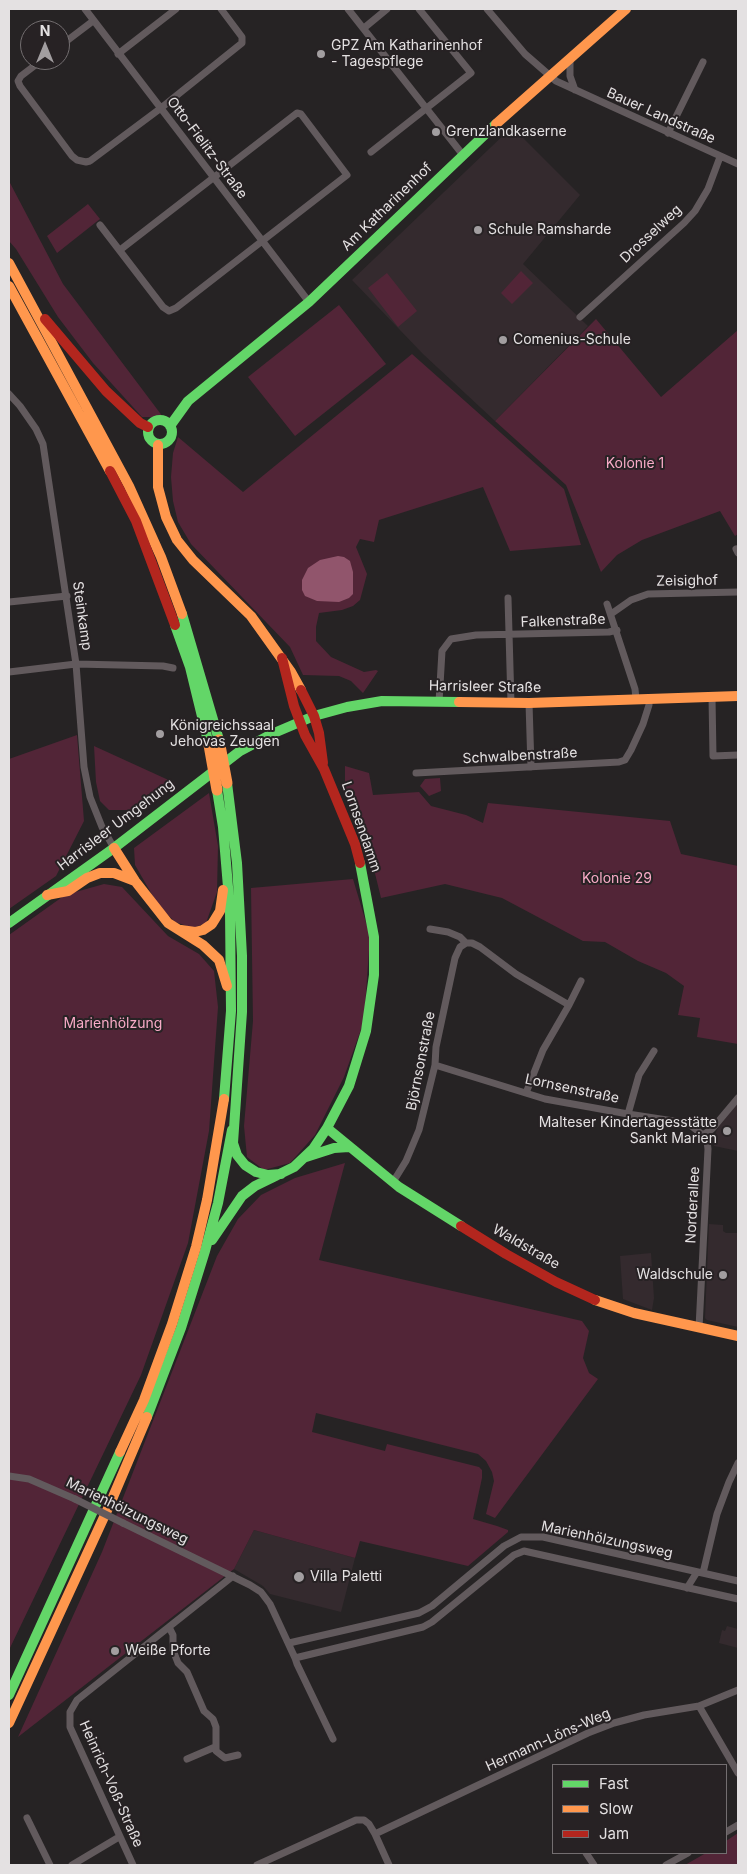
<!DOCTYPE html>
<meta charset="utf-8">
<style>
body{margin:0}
#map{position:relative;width:747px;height:1874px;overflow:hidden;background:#262324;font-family:Inter,sans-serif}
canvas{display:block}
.frame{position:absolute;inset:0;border:10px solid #e4e1e2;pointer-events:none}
.legend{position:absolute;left:552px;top:1764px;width:175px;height:90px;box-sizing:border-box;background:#272224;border:1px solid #736e70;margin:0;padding:6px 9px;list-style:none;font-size:15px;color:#e4e1e2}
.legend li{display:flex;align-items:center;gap:10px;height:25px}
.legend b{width:25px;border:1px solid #736e70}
.north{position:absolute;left:20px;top:20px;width:50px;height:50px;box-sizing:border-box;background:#272224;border:1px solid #736e70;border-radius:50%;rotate:0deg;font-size:14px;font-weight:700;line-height:20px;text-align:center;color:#e4e1e2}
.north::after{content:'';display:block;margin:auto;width:18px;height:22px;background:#a29ea0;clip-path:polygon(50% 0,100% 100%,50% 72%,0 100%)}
</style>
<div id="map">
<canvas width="747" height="1874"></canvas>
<div class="frame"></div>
<ul class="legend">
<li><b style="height:6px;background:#63d668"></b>Fast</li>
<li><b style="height:6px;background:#ff974d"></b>Slow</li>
<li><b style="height:6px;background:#b3261e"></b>Jam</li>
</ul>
<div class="north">N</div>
</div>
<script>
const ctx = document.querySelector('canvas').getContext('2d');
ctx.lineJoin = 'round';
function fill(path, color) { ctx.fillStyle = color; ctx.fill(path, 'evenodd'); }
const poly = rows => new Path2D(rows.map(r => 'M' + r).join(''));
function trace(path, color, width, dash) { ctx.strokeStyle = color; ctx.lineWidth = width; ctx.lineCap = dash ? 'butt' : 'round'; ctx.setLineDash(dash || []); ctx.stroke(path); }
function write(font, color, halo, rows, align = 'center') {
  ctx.font = font + ' Inter,sans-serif'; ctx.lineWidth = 4; ctx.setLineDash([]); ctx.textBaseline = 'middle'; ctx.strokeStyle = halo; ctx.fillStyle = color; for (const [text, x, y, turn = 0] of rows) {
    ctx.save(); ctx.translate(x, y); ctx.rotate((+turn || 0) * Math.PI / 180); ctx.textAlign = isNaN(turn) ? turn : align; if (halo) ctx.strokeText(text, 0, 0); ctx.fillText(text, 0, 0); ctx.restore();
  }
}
fill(poly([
 [512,127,580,195,523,264,588,326,495,421,423,354,352,280],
 [738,1103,738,1151,714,1146,714,1136,719,1126],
 [709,1224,723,1225,723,1231,726,1233,737,1233,738,1231,738,1327,707,1320,705,1318],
 [651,1253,654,1298,652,1310,623,1299,620,1256],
 [254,1530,355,1558,341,1612,270,1594,263,1586,234,1569],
 [727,1626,738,1629,738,1648,719,1643,722,1630,725,1631]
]), '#342a2e');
fill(poly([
 [9,181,63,284,163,417,142,417,93,363,58,317,16,249,9,241],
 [88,204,100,219,57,253,47,236],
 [521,271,533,283,512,304,501,293],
 [387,273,417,311,398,327,368,288],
 [339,305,386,364,295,436,248,377],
 [596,319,661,397,738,330,738,534,735,536,720,511,642,540,617,555,601,572,566,485,495,421],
 [412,354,564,489,581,545,510,551,483,487,379,520,374,542,360,539,356,547,367,574,360,600,353,606,342,610,319,613,316,627,316,641,331,657,364,672,376,670,378,671,363,693,351,681,339,676,303,675,290,647,191,544,178,522,173,501,171,477,173,453,178,437,243,492],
 [77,735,84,821,56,876,9,909,9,759],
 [94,746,175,783,141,810,109,810,100,801,96,782],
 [345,766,369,773,373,795,419,792,431,806,466,815,483,823,488,803,670,821,681,854,738,866,738,1044,697,1037,700,1018,678,1015,684,986,666,973,638,961,605,942,583,941,502,898,445,884,381,898,372,861,347,796,345,784],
 [440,778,441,791,429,796,420,786,425,779],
 [209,793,218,846,217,892,206,923,193,928,175,922,158,905,135,865,134,848],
 [353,879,370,936,364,1021,344,1077,315,1135,290,1163,264,1170,247,1157,244,1126,253,1021,251,888],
 [104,884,122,887,168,936,199,954,214,971,218,1007,209,1131,188,1243,141,1375,9,1650,9,935,65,895],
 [345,1163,319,1260,582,1321,589,1331,583,1358,589,1373,598,1379,495,1518,486,1514,494,1481,492,1472,486,1461,478,1454,316,1413,312,1432,385,1451,387,1444,479,1467,482,1470,482,1478,473,1519,497,1526,508,1530,508,1532,468,1566,360,1541,355,1558,254,1530,234,1569,18,1737,102,1552,217,1256,238,1219,261,1195,295,1178],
 [738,1833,738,1865,685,1865,706,1853,726,1853,726,1841]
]), '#522537');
fill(poly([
 [338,556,344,557,350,561,353,572,353,594,349,598,339,602,317,601,305,596,302,590,302,580,308,568,320,560]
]), '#91556c');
trace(poly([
 [85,9,309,302],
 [348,9,463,155],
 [487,9,525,54,556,81,738,164],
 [364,28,387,9],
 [60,46,93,21],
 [118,54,176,9],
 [570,59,570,76,575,90],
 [42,60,21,76,18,81,20,86,72,156,77,160,86,162,90,161,161,108,242,43,242,37,221,9],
 [668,133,703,62],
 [371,152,471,73,419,9],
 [100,225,163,307,169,311,176,308,347,175,301,114,297,113,120,250],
 [580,317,684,223,695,211,708,189,720,157],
 [9,394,20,406,36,429,43,444,76,664,84,767,90,797,102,827,114,848],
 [736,549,738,553],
 [508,598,511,703],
 [9,602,67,596],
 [607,604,635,689,636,699],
 [611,614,631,600,648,594,738,592],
 [9,672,76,664,163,666,173,668],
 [712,697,713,756,738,755],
 [439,702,442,651,451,639,476,635,609,632,617,630],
 [529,703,531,767],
 [416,773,619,762,625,760,631,750,643,724,649,705,649,698],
 [430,929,448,932,460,937,466,943,472,943,480,947,516,974,569,1005,543,1050,526,1093],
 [569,1005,581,981],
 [435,1065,545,1099,628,1114,680,1122,690,1125,703,1135,707,1141,708,1149,699,1328],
 [628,1114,639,1075,654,1051],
 [703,1135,712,1129,738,1098],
 [393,1182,406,1161,419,1130,435,1065,436,1047,455,958,460,947,466,943],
 [9,1476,29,1479,75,1499],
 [123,1523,250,1585,261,1592,270,1604,295,1658,297,1664,333,1739],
 [703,1573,717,1514,729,1482,738,1463],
 [687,1588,697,1572],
 [169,1627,173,1635,173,1650,178,1663,187,1672,204,1711,213,1719,216,1727,216,1751,225,1758,238,1755],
 [289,1643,419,1613,432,1606,504,1546,521,1537,543,1537,738,1581],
 [295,1658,423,1627,432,1622,514,1555,524,1551,738,1599],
 [699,1706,738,1773],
 [187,1759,215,1747],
 [27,1818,50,1865],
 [726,1832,738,1825],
 [375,1834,588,1733,614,1723,644,1715,699,1706,738,1690],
 [586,1853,594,1865],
 [72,1865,119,1837],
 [133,1865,70,1727,70,1712,77,1700,233,1576],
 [257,1865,356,1820,364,1820,369,1824,375,1834,389,1865],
 [666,1865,688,1853]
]), '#625a5d', 7);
trace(poly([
 '148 432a12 12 0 1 1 24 0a12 12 0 1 1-24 0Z',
 [170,426,188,401,309,302,496,124],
 [182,614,219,740],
 [175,625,190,667,209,745],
 [227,783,237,863,242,956,242,1012,233,1143,237,1155,245,1165,256,1172,268,1175,281,1174],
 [217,790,223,827,230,911,231,1011,224,1099],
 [360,863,374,937,374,975,366,1031,349,1086,327,1128,399,1187,461,1226],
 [9,923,114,848,240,751,274,733,314,716,347,707,382,701,459,702],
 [306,1157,334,1148,349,1147],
 [212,1240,242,1196,255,1186,294,1167,313,1149,327,1128],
 [147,1417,181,1328,205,1251,218,1203,232,1130],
 [9,1695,120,1452]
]), '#63d668', 10);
trace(poly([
 [496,124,626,9],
 [9,263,129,486,161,557,182,614],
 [9,286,110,471],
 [158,445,158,487,166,517,177,540,193,560,251,616,291,672,301,690],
 [459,702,529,703,738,696],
 [114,848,135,881,168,923,203,945,219,960,227,986],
 [47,895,68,891,87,878,100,873,114,873,135,881],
 [181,930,195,932,203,930,212,924,220,911,223,890],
 [595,1300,634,1313,738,1336],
 [120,1452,144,1400,172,1324,196,1247,207,1200,224,1099],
 [9,1723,110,1504,147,1417]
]), '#ff974d', 10);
trace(poly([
 [45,319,106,391,140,423,148,427],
 [110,471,136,521,175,625],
 [282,658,294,706,305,735,324,769,355,844,360,863],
 [301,690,314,716,319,733,323,763],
 [461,1226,506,1254,556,1282,595,1300]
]), '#b3261e', 10);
trace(poly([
 [75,1499,123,1523]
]), '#625a5d', 7);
trace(poly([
 [219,740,227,783],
 [209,745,217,790]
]), '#ff974d', 11);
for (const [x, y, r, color] of [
 [321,54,5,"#a29ea0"],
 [436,132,5,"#a29ea0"],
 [478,230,5,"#a29ea0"],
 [503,340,5,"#a29ea0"],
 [160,734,5,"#a29ea0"],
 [727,1131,5,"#a29ea0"],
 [723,1275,5,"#a29ea0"],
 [299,1577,6,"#a29ea0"],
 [115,1651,5,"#a29ea0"]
]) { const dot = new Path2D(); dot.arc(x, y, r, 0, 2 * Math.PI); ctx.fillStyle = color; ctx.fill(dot); trace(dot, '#272224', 2); }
write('14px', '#e4e1e2', '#272224', [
 ["GPZ Am Katharinenhof",331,46],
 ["- Tagespflege",331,62],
 ["Grenzlandkaserne",446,132],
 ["Schule Ramsharde",488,230],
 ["Comenius-Schule",513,340],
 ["Königreichssaal",170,726],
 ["Jehovas Zeugen",170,742],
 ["Malteser Kindertagesstätte",717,1123,"right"],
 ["Sankt Marien",717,1139,"right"],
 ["Waldschule",713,1275,"right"],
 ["Villa Paletti",310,1577],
 ["Weiße Pforte",125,1651]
], 'left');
write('14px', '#e4e1e2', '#272224', [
 ["Bauer Landstraße",661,116,24],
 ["Otto-Fielitz-Straße",207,148,53],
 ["Am Katharinenhof",387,207,-44],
 ["Drosselweg",651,234,-43],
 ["Zeisighof",687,581,-1],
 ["Steinkamp",82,616,82],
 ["Falkenstraße",563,621,-2],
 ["Harrisleer Straße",485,687,1],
 ["Schwalbenstraße",520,756,-3],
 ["Harrisleer Umgehung",116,825,-37],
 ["Lornsendamm",361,827,71],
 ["Björnsonstraße",421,1061,-79],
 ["Lornsenstraße",572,1089,12],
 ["Norderallee",693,1205,-87],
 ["Waldstraße",526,1247,30],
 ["Marienhölzungsweg",127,1511,26],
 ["Marienhölzungsweg",607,1540,12],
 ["Hermann-Löns-Weg",548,1740,-24],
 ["Heinrich-Voß-Straße",111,1784,66]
]);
write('14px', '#f9abc7', '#272224', [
 ["Kolonie 1",635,464],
 ["Kolonie 29",617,879],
 ["Marienhölzung",113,1024]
]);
</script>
